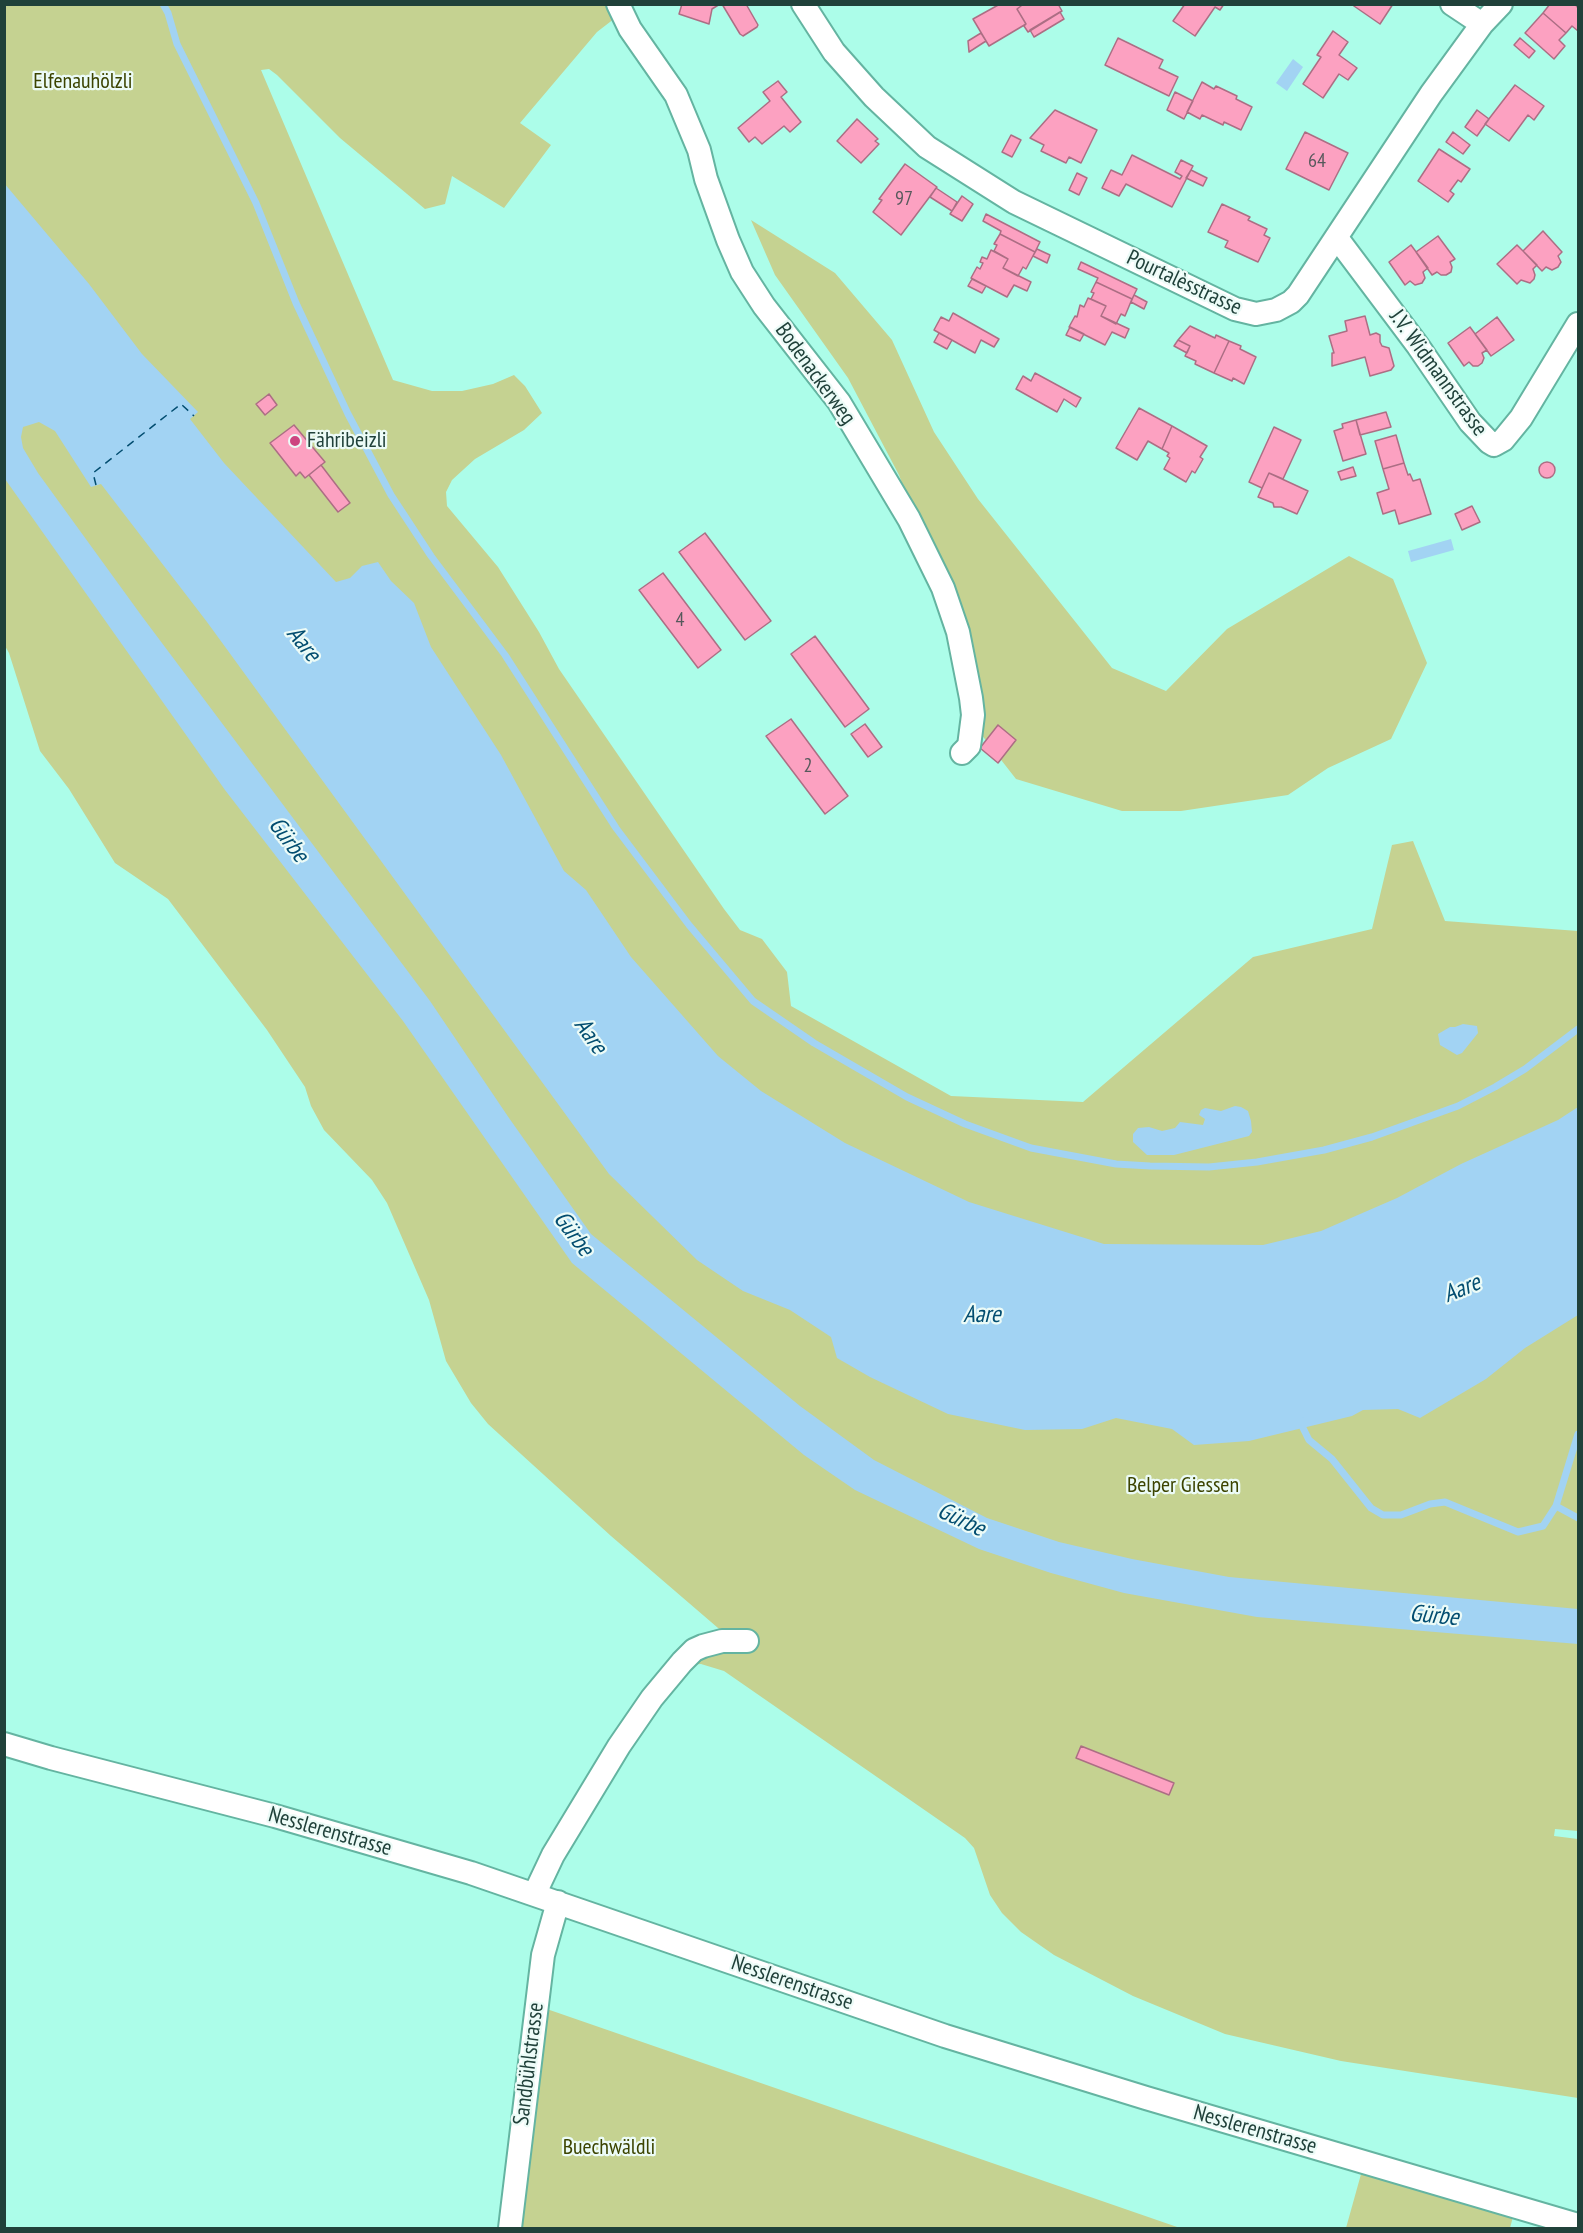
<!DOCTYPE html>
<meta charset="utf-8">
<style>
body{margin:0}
#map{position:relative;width:1583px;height:2233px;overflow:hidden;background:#acfde9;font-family:"PT Sans Narrow",sans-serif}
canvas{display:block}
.frame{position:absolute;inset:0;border:6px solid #20413a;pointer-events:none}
</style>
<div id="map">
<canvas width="1583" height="2233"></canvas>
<div class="frame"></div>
</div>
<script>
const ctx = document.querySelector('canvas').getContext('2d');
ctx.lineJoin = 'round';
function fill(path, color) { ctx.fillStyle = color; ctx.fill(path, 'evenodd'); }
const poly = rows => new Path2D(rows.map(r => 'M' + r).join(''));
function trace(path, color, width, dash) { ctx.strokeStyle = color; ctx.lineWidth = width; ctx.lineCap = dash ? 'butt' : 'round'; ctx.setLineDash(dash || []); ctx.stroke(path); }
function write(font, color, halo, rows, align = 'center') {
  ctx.font = font + ' "PT Sans Narrow",sans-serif'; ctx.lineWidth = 4.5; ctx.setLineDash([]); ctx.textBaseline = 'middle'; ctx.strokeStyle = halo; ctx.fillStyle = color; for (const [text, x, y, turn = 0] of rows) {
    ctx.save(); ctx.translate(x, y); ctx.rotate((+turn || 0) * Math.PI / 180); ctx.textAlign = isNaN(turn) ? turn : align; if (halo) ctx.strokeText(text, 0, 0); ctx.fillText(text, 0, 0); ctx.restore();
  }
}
fill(poly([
 [4,5,632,5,597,32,520,123,551,145,504,208,452,176,445,204,425,209,340,138,277,75,269,69,261,70,393,380,432,391,462,391,493,384,514,375,525,386,542,413,524,430,475,459,452,480,446,492,447,506,498,567,539,632,559,669,724,909,740,930,762,939,787,972,791,1006,951,1096,1083,1102,1253,957,1372,929,1392,845,1413,841,1445,921,1578,931,1578,1831,1555,1829,1554,1836,1578,1839,1578,2098,1341,2061,1225,2034,1133,1996,1054,1955,1021,1932,1002,1913,990,1895,974,1848,965,1838,724,1671,701,1664,686,1665,725,1634,611,1536,488,1424,471,1403,446,1361,429,1300,387,1203,372,1180,324,1130,311,1106,305,1087,267,1030,168,899,115,863,69,789,40,751,9,653,5,646],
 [751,220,835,273,892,340,934,432,978,499,1112,668,1166,691,1227,629,1349,556,1393,579,1427,663,1391,739,1328,768,1288,795,1181,811,1122,811,1016,779,970,720,954,624,899,475,848,378,775,275],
 [541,2007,1180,2228,516,2228],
 [1363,2167,1514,2213,1510,2228,1346,2228]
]), '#c5d291');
fill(poly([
 [1293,59,1303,67,1287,91,1276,83],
 [4,183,89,284,142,354,198,412,190,419,224,463,336,582,350,578,362,566,378,562,391,581,414,603,431,647,501,755,564,871,586,890,631,957,718,1056,761,1091,845,1143,969,1202,1104,1244,1263,1245,1321,1231,1397,1198,1461,1164,1558,1120,1578,1107,1578,1315,1525,1348,1486,1379,1420,1418,1398,1409,1363,1410,1352,1416,1249,1441,1194,1445,1172,1429,1116,1418,1082,1429,1025,1430,948,1414,870,1377,837,1358,831,1337,790,1310,743,1291,697,1260,609,1174,207,622,101,484,91,487,55,431,39,422,23,427,21,437,23,448,38,473,141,615,430,1001,509,1118,591,1234,800,1406,874,1460,987,1518,1059,1542,1132,1559,1229,1577,1578,1609,1578,1644,1257,1617,1124,1593,1051,1573,979,1549,855,1490,804,1455,572,1263,403,1021,225,790,5,479],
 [1451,539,1454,550,1411,562,1408,551],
 [1463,1024,1477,1026,1478,1033,1462,1053,1457,1055,1440,1045,1438,1034,1450,1027,1455,1027],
 [1235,1106,1241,1107,1248,1111,1251,1121,1252,1132,1249,1136,1174,1155,1147,1155,1133,1142,1133,1134,1138,1128,1149,1127,1162,1131,1175,1128,1180,1122,1203,1125,1205,1119,1199,1115,1201,1110,1205,1108,1221,1111]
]), '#a2d3f3');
trace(poly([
 [163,4,168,13,177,44,256,203,296,303,348,414,391,495,431,556,505,655,616,828,689,925,753,1001,814,1043,907,1097,965,1124,1031,1148,1116,1164,1150,1166,1209,1167,1257,1162,1324,1150,1372,1137,1458,1106,1495,1087,1525,1069,1578,1029],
 [1303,1421,1303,1428,1309,1440,1332,1459,1371,1508,1383,1515,1401,1515,1430,1504,1445,1502,1518,1532,1543,1526,1556,1506,1578,1434],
 [1556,1506,1578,1518]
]), '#a2d3f3', 7);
trace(poly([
 [96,485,93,473,181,404,194,416]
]), '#024d70', 1.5, [8, 6]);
const building = poly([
 [682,4,720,4,712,9,709,24,679,14,682,4],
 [722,4,746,4,758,25,757,27,743,36,740,34,722,4],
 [1000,4,1020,4,1021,6,1017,9,1026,24,989,46,973,19,1000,4],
 [1020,4,1058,4,1062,11,1028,32,1024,26,1026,24,1017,9,1021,6,1020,4],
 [1185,4,1224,4,1220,10,1215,7,1195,36,1173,21,1185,4],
 [1351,4,1393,4,1380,24,1351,4],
 [1550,4,1575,4,1578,8,1578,31,1572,26,1566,33,1543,13,1550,4],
 [1060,12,1064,19,1034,37,1030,30,1060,12],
 [1543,13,1566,33,1559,40,1565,46,1554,59,1525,33,1543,13],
 [1333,31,1348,42,1339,55,1357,68,1348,80,1339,74,1323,98,1303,84,1321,57,1317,55,1333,31],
 [981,33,986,41,969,52,968,41,981,33],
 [1118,38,1163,60,1159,68,1178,77,1169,96,1105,65,1118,38],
 [1520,38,1535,51,1529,58,1514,45,1520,38],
 [778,81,787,92,781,97,801,122,790,132,784,126,762,144,755,137,749,142,738,128,770,101,763,92,778,81],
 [1202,82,1214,89,1216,86,1237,96,1236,99,1252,107,1241,130,1224,122,1223,125,1202,115,1200,119,1187,112,1202,82],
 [1515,85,1544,106,1534,120,1528,115,1509,141,1485,124,1515,85],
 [1175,92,1193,101,1184,119,1167,110,1175,92],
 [1055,110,1097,130,1081,163,1069,157,1066,163,1041,151,1044,145,1030,138,1055,110],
 [1477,110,1489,119,1477,136,1465,127,1477,110],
 [857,119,878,139,875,141,879,144,861,163,837,141,857,119],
 [1305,132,1348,153,1329,190,1286,169,1305,132],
 [1453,132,1470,145,1463,154,1446,142,1453,132],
 [1011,135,1021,140,1012,157,1002,152,1011,135],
 [1439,149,1470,169,1461,182,1458,180,1450,191,1454,194,1448,202,1418,181,1439,149],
 [1132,155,1180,179,1182,176,1175,172,1181,160,1193,166,1172,207,1126,184,1119,196,1102,188,1111,170,1122,175,1132,155],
 [905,164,937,187,901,235,873,212,882,200,879,199,905,164],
 [1191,170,1207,178,1203,186,1186,178,1191,170],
 [1077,173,1087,178,1079,195,1069,190,1077,173],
 [936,188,957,202,952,211,930,197,936,188],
 [962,196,973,204,962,221,950,214,962,196],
 [1222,204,1250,217,1248,220,1267,229,1264,235,1270,238,1258,262,1225,247,1228,241,1208,232,1222,204],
 [986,214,1040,242,1035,252,1000,234,1001,231,983,221,986,214],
 [1543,231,1562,252,1558,256,1561,262,1558,267,1552,270,1546,267,1542,271,1523,251,1543,231],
 [1000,234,1035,252,1026,269,1023,267,1018,276,1003,268,1008,259,994,251,997,245,994,244,1000,234],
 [1438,236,1455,259,1450,262,1452,267,1451,272,1446,275,1441,275,1437,272,1432,275,1416,252,1438,236],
 [1411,245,1428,268,1423,272,1425,278,1422,283,1415,285,1410,281,1405,285,1389,262,1411,245],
 [1517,245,1537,265,1533,269,1535,275,1534,279,1530,283,1521,280,1517,284,1497,264,1517,245],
 [1037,249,1050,255,1047,263,1033,256,1037,249],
 [991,250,1008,259,1003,268,1031,282,1027,291,1014,285,1007,297,971,278,977,267,980,269,983,263,980,262,982,257,987,259,991,250],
 [1081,262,1137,289,1132,299,1096,282,1098,278,1078,269,1081,262],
 [972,279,986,286,982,293,968,286,972,279],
 [1096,282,1132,299,1125,316,1121,314,1116,324,1101,316,1106,306,1091,299,1094,293,1091,292,1096,282],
 [1134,295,1147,302,1144,309,1131,302,1134,295],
 [1088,298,1106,306,1101,316,1129,329,1125,338,1112,332,1105,345,1069,327,1075,316,1077,317,1080,305,1084,307,1088,298],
 [953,313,999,339,994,347,981,340,975,353,934,330,941,317,949,321,953,313],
 [1365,316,1370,335,1376,333,1380,335,1380,342,1382,346,1389,348,1394,366,1391,370,1370,376,1365,357,1332,366,1332,353,1334,353,1329,336,1347,331,1345,321,1365,316],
 [1497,317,1514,340,1491,356,1475,334,1497,317],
 [1190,326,1215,338,1216,335,1229,341,1214,373,1195,364,1196,361,1185,356,1190,346,1178,340,1190,326],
 [1070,327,1084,334,1080,341,1066,335,1070,327],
 [1470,327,1487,350,1482,353,1484,358,1482,363,1478,366,1473,366,1469,362,1464,366,1448,343,1470,327],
 [939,333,952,340,947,349,934,342,939,333],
 [1178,340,1190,346,1187,353,1174,346,1178,340],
 [1229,341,1241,346,1240,349,1256,357,1244,384,1233,378,1232,381,1214,373,1229,341],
 [1035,373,1081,398,1076,407,1064,399,1057,412,1016,389,1023,376,1031,381,1035,373],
 [269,394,277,405,265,415,256,404,269,394],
 [1139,408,1172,426,1162,449,1148,441,1137,460,1116,448,1139,408],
 [1386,412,1391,427,1360,435,1356,420,1386,412],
 [1356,420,1366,454,1343,461,1334,431,1343,428,1342,424,1356,420],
 [294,425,325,462,305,478,300,472,296,476,270,443,294,425],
 [1172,426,1207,446,1200,457,1203,459,1195,473,1192,471,1186,482,1164,469,1170,458,1167,456,1169,453,1162,449,1172,426],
 [1274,427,1301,440,1283,479,1269,473,1262,488,1249,482,1274,427],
 [1396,435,1404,463,1383,469,1375,441,1396,435],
 '1539 470a8 8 0 1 1 16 0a8 8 0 1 1-16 0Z',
 [1404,463,1408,475,1410,474,1413,481,1420,479,1431,514,1399,524,1395,510,1383,514,1377,493,1389,489,1383,469,1404,463],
 [321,465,350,503,338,512,309,475,321,465],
 [1353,467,1356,476,1341,480,1338,472,1353,467],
 [1269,473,1308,491,1297,514,1281,507,1274,507,1273,503,1258,497,1269,473],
 [1472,506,1480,522,1462,530,1455,514,1472,506],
 [705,533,771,621,745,640,679,552,705,533],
 [663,573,721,650,698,668,639,590,663,573],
 [815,636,869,709,845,727,791,654,815,636],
 [791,719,848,796,825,814,766,736,791,719],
 [865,724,882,747,868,757,851,734,865,724],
 [998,725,1016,740,998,763,980,748,998,725],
 [1081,1746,1174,1783,1169,1795,1076,1758,1081,1746]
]);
fill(building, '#fca1c1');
trace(building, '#ac6e84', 1.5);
const minor = poly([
 [618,4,630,29,676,95,699,150,706,179,728,240,742,272,764,306,839,402,909,519,943,588,958,632,971,698,973,715,969,746,962,753],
 [803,4,834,52,874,97,927,147,1014,202,1235,309,1256,314,1276,310,1291,302,1298,295,1431,94,1482,24,1501,4],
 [1452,4,1482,24],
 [1337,238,1418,346,1470,422,1489,442,1494,445,1503,440,1521,418,1578,324],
 [4,1744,51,1758,275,1816,471,1873,945,2036,1146,2098,1578,2225],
 [535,1893,553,1855,619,1746,652,1698,682,1662,694,1650,703,1646,722,1641,747,1641],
 [510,2228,543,1955,558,1902]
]);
trace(minor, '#64b4a1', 26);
trace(minor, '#fff', 22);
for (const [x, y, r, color] of [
 [295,441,6,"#cd4580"]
]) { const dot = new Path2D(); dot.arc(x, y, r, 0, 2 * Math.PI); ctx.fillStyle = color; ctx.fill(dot); trace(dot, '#ecfbf7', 2); }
write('20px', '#57595c', null, [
 ["64",1317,161],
 ["97",904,199],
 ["4",680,620],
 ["2",808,766]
]);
write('22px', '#3c4400', '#ecfbf7', [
 ["Elfenauhölzli",83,82],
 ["Belper Giessen",1183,1486],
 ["Buechwäldli",609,2148]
]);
write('22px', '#20413a', '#ecfbf7', [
 ["Pourtalèsstrasse",1184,283,25],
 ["J.V. Widmannstrasse",1438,373,54],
 ["Bodenackerweg",815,374,54],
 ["Nesslerenstrasse",330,1832,16],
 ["Nesslerenstrasse",792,1983,19],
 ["Sandbühlstrasse",529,2064,-83],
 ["Nesslerenstrasse",1255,2130,16]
]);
write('22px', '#20413a', '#ecfbf7', [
 ["Fähribeizli",307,441]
], 'left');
write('italic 24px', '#024d70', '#ecfbf7', [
 ["Aare",303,644,51],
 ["Gürbe",288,840,53],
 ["Aare",590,1036,55],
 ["Gürbe",573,1234,53],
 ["Aare",1462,1289,-22],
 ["Aare",982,1315],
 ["Gürbe",961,1520,25],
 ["Gürbe",1434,1616,5]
]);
</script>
